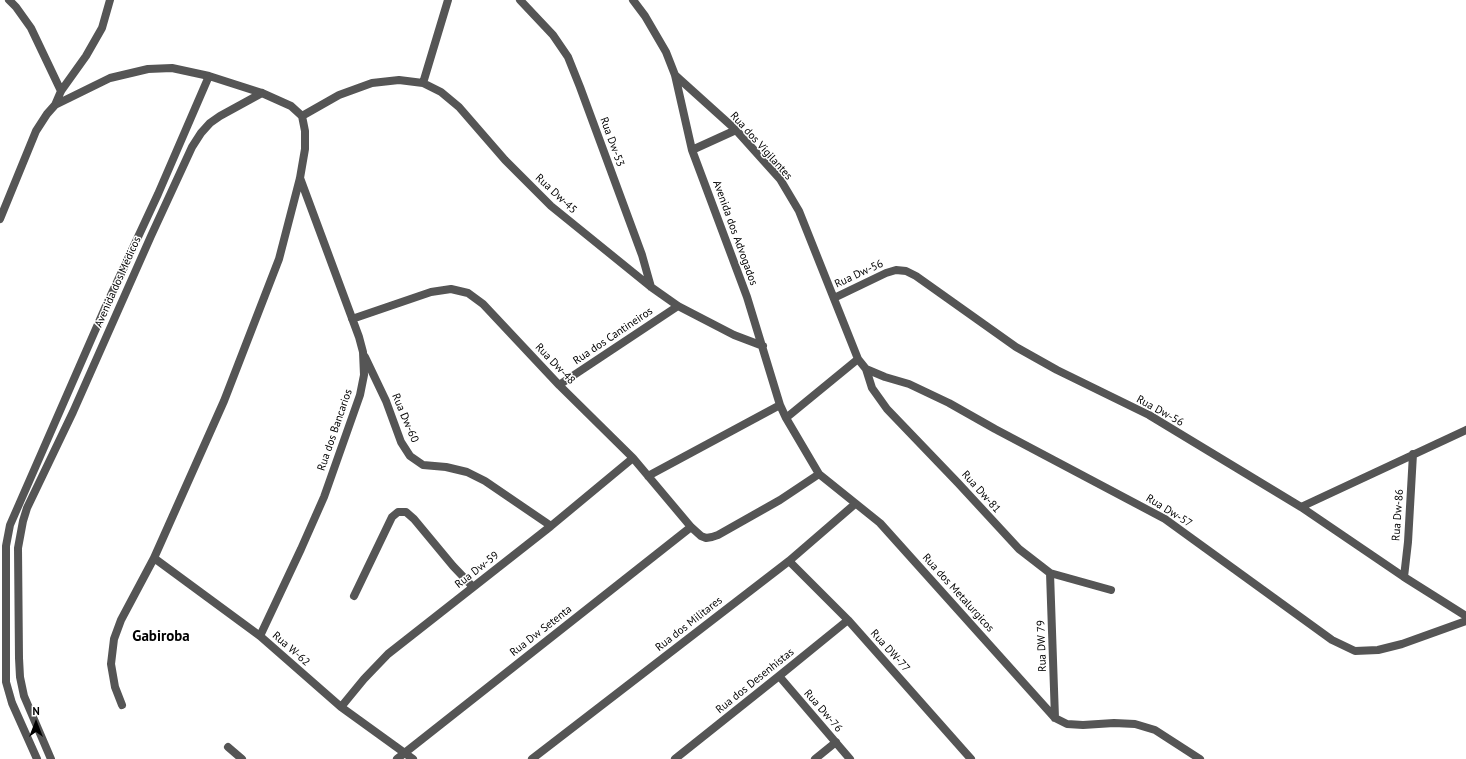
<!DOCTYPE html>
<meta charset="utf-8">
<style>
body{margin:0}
#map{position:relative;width:1466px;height:759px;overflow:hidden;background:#fff;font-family:"PT Sans",sans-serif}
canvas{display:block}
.north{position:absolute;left:16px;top:703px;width:40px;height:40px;-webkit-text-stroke:3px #fff;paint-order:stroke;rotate:0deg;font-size:11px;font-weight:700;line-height:16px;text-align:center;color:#000}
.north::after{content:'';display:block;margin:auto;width:14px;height:18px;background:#000;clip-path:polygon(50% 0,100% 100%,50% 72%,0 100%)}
</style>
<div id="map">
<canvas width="1466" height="759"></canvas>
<div class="north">N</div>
</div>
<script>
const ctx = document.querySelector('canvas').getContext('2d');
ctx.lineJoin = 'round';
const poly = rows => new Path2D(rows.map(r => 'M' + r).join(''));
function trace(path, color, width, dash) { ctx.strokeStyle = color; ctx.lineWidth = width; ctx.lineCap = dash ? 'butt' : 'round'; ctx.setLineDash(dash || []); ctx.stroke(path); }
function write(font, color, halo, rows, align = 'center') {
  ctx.font = font + ' "PT Sans",sans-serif'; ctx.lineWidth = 3; ctx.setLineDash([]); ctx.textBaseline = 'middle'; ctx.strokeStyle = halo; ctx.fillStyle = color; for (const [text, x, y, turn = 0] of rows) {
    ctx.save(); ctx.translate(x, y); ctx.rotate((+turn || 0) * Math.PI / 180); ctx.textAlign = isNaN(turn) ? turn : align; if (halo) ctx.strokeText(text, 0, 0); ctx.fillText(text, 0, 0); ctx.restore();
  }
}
trace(poly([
 [9,0,16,7,31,28,61,91],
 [520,0,553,35,568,57,580,87,642,255,651,287],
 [633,0,645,16,666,52,675,75,692,150,747,297,780,405,786,418,819,474,880,523,1055,718,1067,724,1083,725,1114,723,1135,724,1155,730,1200,759],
 [675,75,736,130,780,179,799,211,858,359,866,369,885,377,909,384,949,403,995,429,1165,519,1332,640,1355,651,1378,650,1402,644,1466,621],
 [423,83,448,0],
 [55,105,61,91,86,56,102,28,110,0],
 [302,116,339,95,372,83,399,80,423,83,441,92,459,107,505,160,551,206,651,287,678,306,734,335,763,346],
 [692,150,736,130],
 [0,219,36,131,47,114,55,105,110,78,148,69,172,68,209,76,262,93,291,106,302,116],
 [834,298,886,273,896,270,906,271,916,276,1016,347,1057,370,1149,415,1301,507,1404,577,1466,616],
 [352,319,431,292,451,289,468,293,483,304,559,385,633,458,691,527,701,536,706,538,712,537,718,535,780,500,819,474],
 [365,357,386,401,401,442,410,456,423,465,446,467,467,472,485,481,551,526],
 [866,369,872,388,887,409,958,483,1019,549,1050,573,1111,590],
 [559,385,678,306],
 [786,418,858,359],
 [648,476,780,405],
 [1301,507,1466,430],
 [154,558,260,636,341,707,413,759],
 [789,561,848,620,971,759],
 [1050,573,1055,718],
 [1404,577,1408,542,1413,454],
 [354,596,392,517,398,512,406,512,414,519,453,566,473,587],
 [260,636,301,549,324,497,360,395,364,375,363,352,359,337,300,178],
 [779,676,850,759],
 [122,705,115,687,111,664,114,639,121,620,154,558,224,401,279,259,300,178,305,149,305,131,302,116],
 [341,707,364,679,388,654,551,526,633,458],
 [228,747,242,759],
 [37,759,12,703,6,682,6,546,10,525,105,308,158,194,209,76],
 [51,759,24,696,20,677,19,658,18,548,23,521,27,508,73,412,151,236,192,147,201,133,210,123,220,116,262,93],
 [397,759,691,527],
 [532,759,789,561,855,504],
 [675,759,779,676,848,620],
 [815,759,836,742]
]), '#555', 8);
write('11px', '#000', '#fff', [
 ["Rua Dw-53",612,142,70],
 ["Rua dos Vigilantes",761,146,48],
 ["Rua Dw-45",556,194,43],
 ["Avenida dos Advogados",735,233,70],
 ["Rua Dw-56",859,274,-25],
 ["Avenida dos Médicos",118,282,-66],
 ["Rua dos Cantineiros",613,336,-34],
 ["Rua Dw-48",555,364,46],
 ["Rua Dw-56",1160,411,29],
 ["Rua Dw-60",405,418,67],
 ["Rua dos Bancarios",335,430,-71],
 ["Rua Dw-81",981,492,48],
 ["Rua Dw-57",1169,511,32],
 ["Rua Dw-86",1398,515,-86],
 ["Rua Dw-59",477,570,-38],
 ["Rua dos Metalurgicos",958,593,48],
 ["Rua dos Militares",689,624,-38],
 ["Rua Dw Setenta",541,631,-38],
 ["Rua DW 79",1042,646,-92],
 ["Rua W-62",291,649,41],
 ["Rua DW-77",890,651,48],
 ["Rua dos Desenhistas",755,681,-39],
 ["Rua Dw-76",823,711,49]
]);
write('bold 15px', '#000', '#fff', [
 ["Gabiroba",161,637]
]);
</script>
